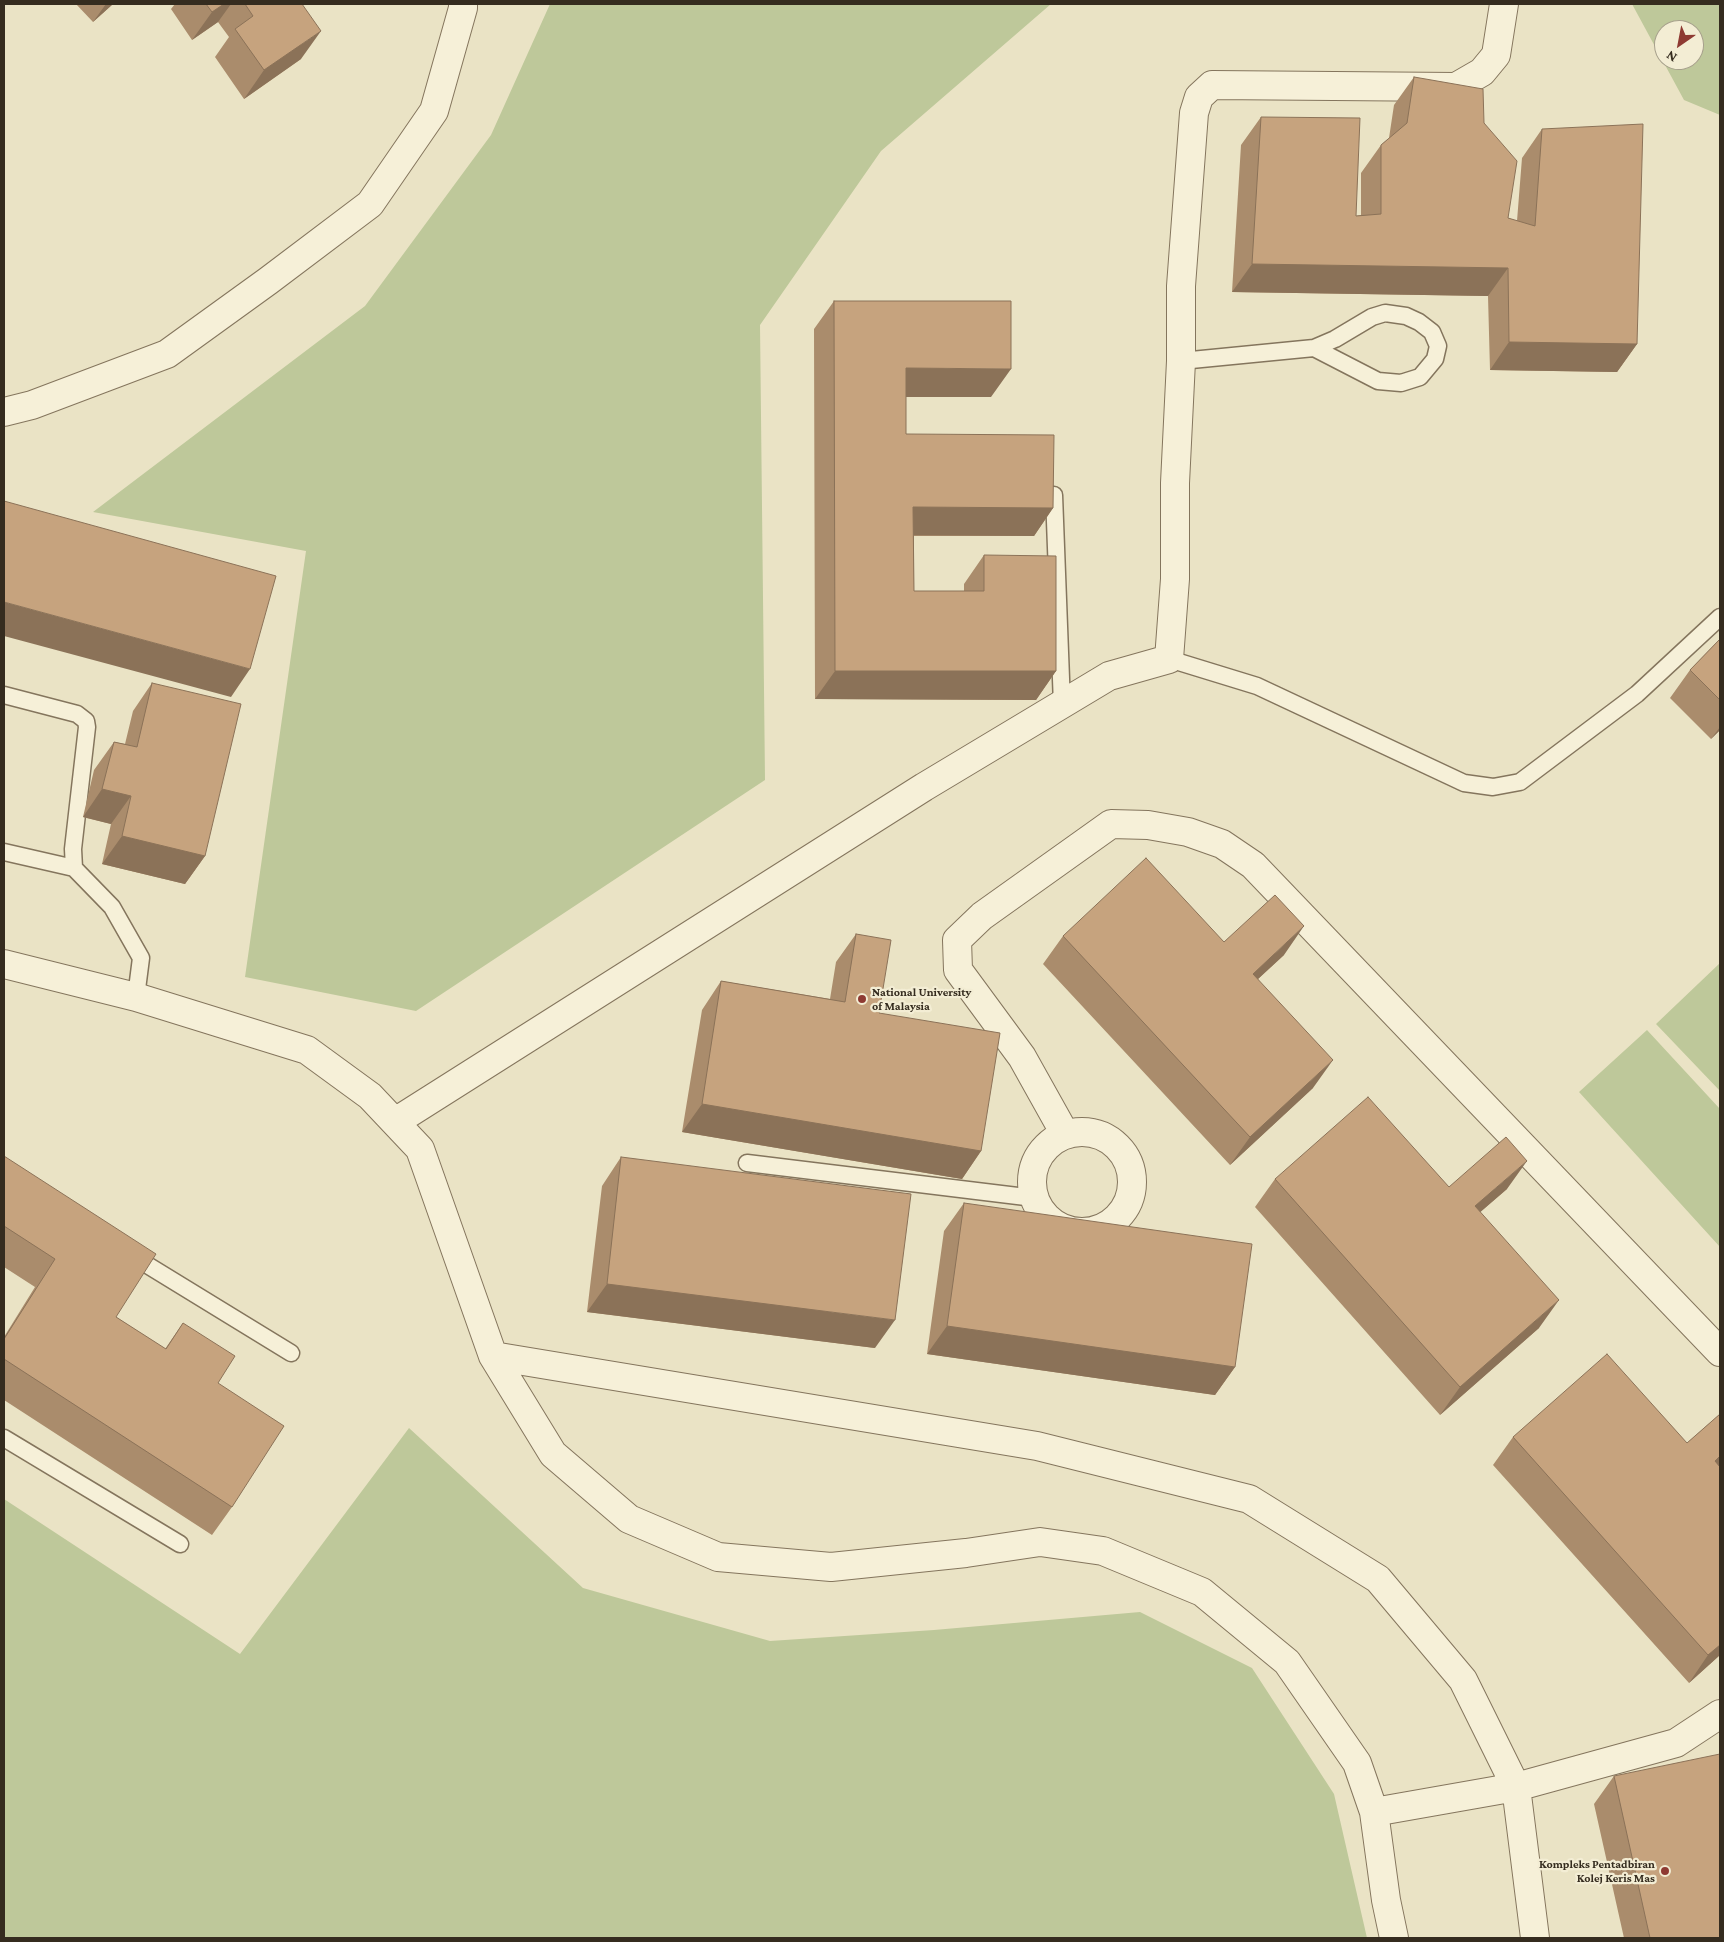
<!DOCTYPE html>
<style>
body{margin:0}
#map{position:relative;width:1724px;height:1942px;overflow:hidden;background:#eae3c5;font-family:"Crimson Pro",serif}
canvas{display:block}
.frame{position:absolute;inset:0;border:5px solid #352c1f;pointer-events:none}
.north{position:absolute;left:1654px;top:20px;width:50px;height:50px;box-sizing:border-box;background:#f3edd4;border:1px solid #a7a08c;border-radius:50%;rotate:213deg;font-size:14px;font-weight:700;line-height:20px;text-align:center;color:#352c1f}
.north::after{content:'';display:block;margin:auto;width:18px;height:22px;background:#8e3a32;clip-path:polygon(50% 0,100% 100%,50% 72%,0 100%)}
</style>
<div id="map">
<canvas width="1724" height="1942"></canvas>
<div class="frame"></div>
<div class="north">N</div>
</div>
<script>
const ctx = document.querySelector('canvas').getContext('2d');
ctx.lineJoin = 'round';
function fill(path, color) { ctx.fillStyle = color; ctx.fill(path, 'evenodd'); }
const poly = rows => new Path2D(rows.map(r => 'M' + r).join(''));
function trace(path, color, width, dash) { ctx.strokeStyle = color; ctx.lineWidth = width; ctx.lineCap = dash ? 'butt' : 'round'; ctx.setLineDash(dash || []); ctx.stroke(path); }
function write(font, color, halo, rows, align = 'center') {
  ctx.font = font + ' "Crimson Pro",serif'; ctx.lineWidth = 4.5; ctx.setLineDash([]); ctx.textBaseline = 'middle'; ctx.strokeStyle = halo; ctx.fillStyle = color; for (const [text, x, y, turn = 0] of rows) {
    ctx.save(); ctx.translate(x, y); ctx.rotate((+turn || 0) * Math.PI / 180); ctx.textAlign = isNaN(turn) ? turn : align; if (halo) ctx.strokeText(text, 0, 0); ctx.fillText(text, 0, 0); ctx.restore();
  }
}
fill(poly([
 [550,4,1051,4,881,151,760,325,765,780,416,1011,245,977,306,551,93,512,365,306,491,135],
 [1632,4,1720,4,1720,115,1684,100],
 [1664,30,1694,30,1694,60,1664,60],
 [1720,963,1720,1091,1656,1024],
 [1647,1030,1720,1109,1720,1247,1579,1092],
 [409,1428,583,1588,770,1641,934,1630,1140,1612,1252,1668,1334,1794,1367,1938,4,1938,4,1499,240,1654]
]), '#bec89a');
const service = poly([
 [1181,361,1314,348,1378,381,1401,383,1420,377,1435,359,1438,346,1432,332,1419,322,1406,316,1385,313,1372,317,1335,339,1314,348],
 [1054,495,1062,705],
 [1169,659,1257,686,1464,783,1493,787,1520,782,1637,694,1720,617],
 [4,695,77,714,86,721,87,727,73,849,74,868,112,907,141,958,136,997],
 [4,852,74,868],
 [747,1163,1034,1198],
 [131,1255,291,1353],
 [4,1438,180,1544]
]);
const minor = poly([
 [4,412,32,405,167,354,268,281,370,204,434,111,463,8,463,4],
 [4,964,136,997,307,1050,370,1096,420,1149,493,1356,553,1454,629,1519,718,1557,831,1567,966,1553,1040,1542,1103,1551,1202,1592,1287,1662,1357,1763,1374,1812,1386,1900,1394,1938],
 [395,1122,924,787,1109,676,1169,659,1175,579,1175,483,1181,361,1181,286,1194,113,1199,97,1212,85,1456,87,1482,72,1496,55,1504,4],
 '1032 1182a50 50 0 1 1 100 0a50 50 0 1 1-100 0Z',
 [1065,1134,1022,1057,958,970,957,940,982,916,1111,824,1148,825,1188,832,1222,844,1253,865,1720,1352],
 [493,1356,1037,1446,1249,1499,1378,1579,1463,1680,1516,1787,1535,1938],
 [1374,1812,1516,1787,1676,1743,1720,1714]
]);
trace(service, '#84755d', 19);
trace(minor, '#84755d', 30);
trace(service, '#f6f0d8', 16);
trace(minor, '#f6f0d8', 28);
fill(poly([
 [76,4,113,4,93,22],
 [175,4,302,4,301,59,244,99,215,57,229,37,218,22,192,40,171,9],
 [1414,77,1484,123,1508,218,1517,221,1522,158,1542,129,1637,344,1617,372,1490,370,1488,296,1232,292,1241,145,1261,117,1356,216,1361,215,1361,173,1381,145,1389,138,1394,105],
 [834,301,991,397,906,397,906,434,1053,508,1034,536,914,536,914,591,964,591,964,584,984,555,1056,671,1036,700,815,699,814,329],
 [1720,639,1720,730,1711,739,1670,698,1690,670],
 [152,683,205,856,185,884,102,864,111,824,83,817,94,770,114,742,125,744,133,711],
 [856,934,879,1013,981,1151,962,1179,682,1132,702,1010,721,981,830,999,836,962],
 [1063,936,1224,942,1284,955,1258,979,1313,1088,1230,1165,1043,964],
 [4,1156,116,1317,165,1349,183,1323,218,1383,232,1507,212,1535,4,1400,4,1337,35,1287,4,1267],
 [621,1157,875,1348,587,1312,602,1186],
 [1275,1179,1449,1187,1507,1189,1480,1212,1539,1328,1440,1415,1255,1207],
 [964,1203,1235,1367,1215,1395,927,1354,944,1231],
 [1720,1414,1720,1655,1689,1683,1493,1465,1513,1437,1687,1443],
 [1614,1776,1720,1938,1624,1938,1594,1804]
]), '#aa8c6c');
fill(poly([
 [106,4,113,4,93,22],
 [224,4,231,4,218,22,192,40,212,12],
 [321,31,301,59,244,99,264,70],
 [1252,264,1508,268,1488,296,1232,292],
 [1509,342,1637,344,1617,372,1490,370],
 [906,368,1011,369,991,397,887,397],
 [913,507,1053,508,1034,536,894,535],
 [4,602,250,669,231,697,4,636],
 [835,671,1056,671,1036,700,815,699],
 [1720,727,1720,730,1711,739],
 [102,789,131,796,111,824,83,817],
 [122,836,205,856,185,884,102,864],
 [1304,926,1284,955,1233,1002,1253,974],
 [1333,1060,1313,1088,1230,1165,1250,1137],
 [702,1104,981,1151,962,1179,682,1132],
 [1527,1161,1507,1189,1455,1234,1475,1206],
 [607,1284,895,1320,875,1348,587,1312],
 [1559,1300,1539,1328,1440,1415,1460,1387],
 [947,1326,1235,1367,1215,1395,927,1354],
 [1720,1456,1720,1466,1695,1489,1715,1461],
 [1720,1645,1720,1655,1689,1683,1708,1655]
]), '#8b7258');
const building = poly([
 [206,4,224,4,212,12,206,4],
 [245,4,302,4,321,31,264,70,235,29,253,16,245,4],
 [1414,77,1483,89,1484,123,1517,161,1508,218,1535,226,1542,129,1643,124,1637,344,1509,342,1508,268,1252,264,1261,117,1360,118,1356,216,1381,214,1381,145,1407,123,1414,77],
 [834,301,1011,301,1011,369,906,368,906,434,1054,435,1053,508,913,507,914,591,984,591,984,555,1056,556,1056,671,835,671,834,301],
 [4,501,276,576,250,669,4,602,4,501],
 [1720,639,1720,700,1690,670,1720,639],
 [152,683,241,704,205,856,122,836,131,796,102,789,114,742,137,747,152,683],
 [1146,858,1224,942,1275,895,1304,926,1253,974,1333,1060,1250,1137,1063,936,1146,858],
 [856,934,891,940,879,1013,1000,1033,981,1151,702,1104,721,981,845,1002,856,934],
 [1368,1097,1449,1187,1506,1137,1527,1161,1475,1206,1559,1300,1460,1387,1275,1179,1368,1097],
 [4,1156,156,1254,116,1317,166,1349,183,1323,235,1356,218,1383,284,1426,232,1507,4,1359,4,1339,55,1259,4,1226,4,1156],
 [621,1157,911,1194,895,1320,607,1284,621,1157],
 [964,1203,1252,1244,1235,1367,947,1326,964,1203],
 [1607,1354,1687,1443,1720,1414,1720,1456,1715,1461,1720,1467,1720,1645,1708,1655,1513,1437,1607,1354],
 [1720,1754,1720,1938,1650,1938,1614,1776,1720,1754]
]);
fill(building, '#c6a37e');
trace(building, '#8b7258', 1);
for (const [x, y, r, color] of [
 [862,999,5,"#8e3a32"],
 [1665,1871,5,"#8e3a32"]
]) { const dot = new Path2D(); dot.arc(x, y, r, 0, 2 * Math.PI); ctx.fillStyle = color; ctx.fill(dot); trace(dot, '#f3edd4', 2); }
write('bold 12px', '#352c1f', '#f3edd4', [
 ["National University",872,992],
 ["of Malaysia",872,1006],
 ["Kompleks Pentadbiran",1655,1864,"right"],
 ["Kolej Keris Mas",1655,1878,"right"]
], 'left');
</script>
